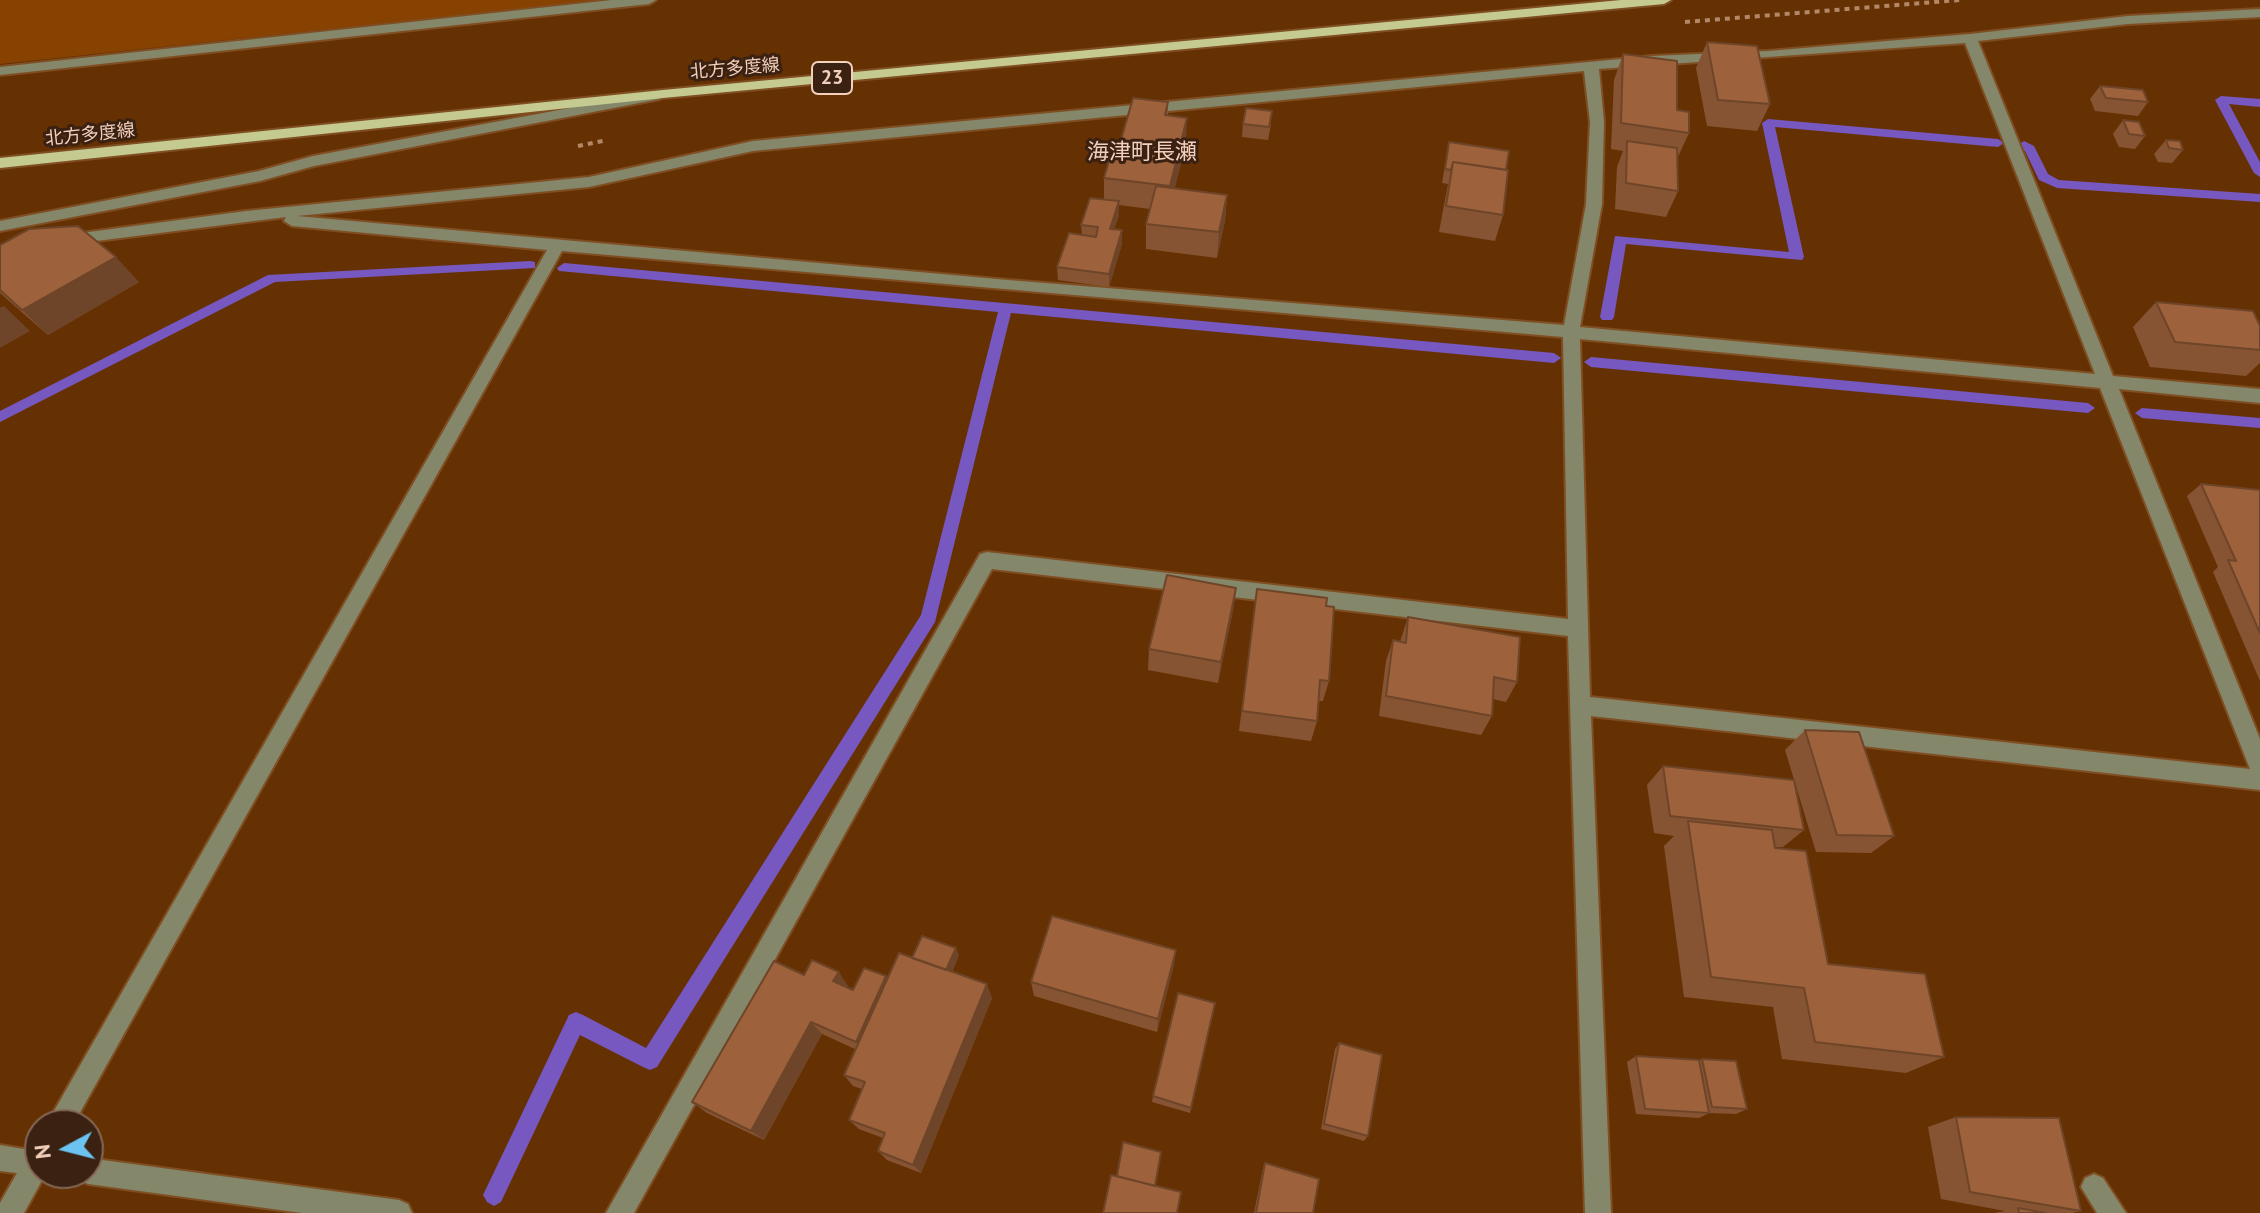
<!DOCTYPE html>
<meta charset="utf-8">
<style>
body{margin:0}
#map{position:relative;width:2260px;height:1213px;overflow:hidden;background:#663102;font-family:"PT Sans",sans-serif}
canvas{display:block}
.north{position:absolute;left:24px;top:1109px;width:80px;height:80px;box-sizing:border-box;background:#3a2111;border:2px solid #846755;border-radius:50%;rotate:263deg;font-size:22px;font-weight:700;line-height:32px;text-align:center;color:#f2d0bc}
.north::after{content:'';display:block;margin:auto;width:28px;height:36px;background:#6bc3f2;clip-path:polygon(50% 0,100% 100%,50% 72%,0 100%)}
</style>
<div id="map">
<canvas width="2260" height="1213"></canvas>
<div class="north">N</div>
</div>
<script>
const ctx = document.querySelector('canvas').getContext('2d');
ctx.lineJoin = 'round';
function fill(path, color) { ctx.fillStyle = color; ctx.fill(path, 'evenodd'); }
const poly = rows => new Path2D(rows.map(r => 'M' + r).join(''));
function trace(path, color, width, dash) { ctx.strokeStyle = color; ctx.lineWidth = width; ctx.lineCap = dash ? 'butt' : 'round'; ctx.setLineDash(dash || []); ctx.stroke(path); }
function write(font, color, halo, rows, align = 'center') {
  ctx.font = font + ' "PT Sans","Noto Sans JP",sans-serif'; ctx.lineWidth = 6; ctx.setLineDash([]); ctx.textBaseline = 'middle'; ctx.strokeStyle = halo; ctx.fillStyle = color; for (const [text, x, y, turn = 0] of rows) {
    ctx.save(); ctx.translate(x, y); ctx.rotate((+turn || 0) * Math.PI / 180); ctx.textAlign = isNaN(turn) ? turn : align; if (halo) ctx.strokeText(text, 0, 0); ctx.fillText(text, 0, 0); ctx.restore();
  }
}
fill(poly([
 [0,0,605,0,0,64]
]), '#874202');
fill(poly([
 [2221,96,2260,99,2260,107,2229,104,2260,162,2260,177,2254,173,2215,100,2221,96],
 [1768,119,1998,139,2004,143,1998,147,1775,127,1804,257,1802,260,1626,244,1614,317,1612,320,1602,320,1600,317,1615,236,1789,252,1762,123,1768,119],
 [2024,141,2034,146,2048,174,2059,180,2260,194,2260,202,2057,188,2039,180,2025,151,2018,145,2024,141],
 [530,261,535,262,535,268,275,282,0,422,0,411,268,275,530,261],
 [564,263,1554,353,1561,358,1554,363,1011,313,935,622,657,1067,650,1070,643,1067,580,1035,501,1202,494,1206,487,1202,483,1195,569,1015,576,1012,583,1015,646,1048,921,615,998,312,559,271,557,268,564,263],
 [1591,357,2088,403,2095,408,2088,413,1591,367,1584,362,1591,357],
 [2142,408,2260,418,2260,428,2142,418,2135,413,2142,408]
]), '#7658c0');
const minor = poly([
 [612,0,656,0,649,4,0,75,0,67,612,0],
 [2260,9,2260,17,2128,24,1978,41,2113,376,2260,389,2260,403,2119,389,2260,739,2260,790,1591,716,1611,1213,1585,1213,1568,636,992,569,634,1213,606,1213,980,554,987,552,1568,619,1563,337,562,251,73,1125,46,1125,547,250,292,226,284,221,286,217,65,245,57,240,59,236,246,211,589,177,753,141,1652,56,1768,51,1970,34,2128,16,2260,9],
 [1965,43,2095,374,1580,327,1602,204,1604,122,1599,69,1965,43],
 [1584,71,1590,122,1586,204,1564,325,1008,280,297,216,589,187,753,151,1584,71],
 [1580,339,2100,388,2250,769,1590,697,1580,339],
 [655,92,660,93,660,99,314,166,260,181,0,231,0,221,259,171,313,156,655,92],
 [0,1145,30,1150,40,1145,40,1173,49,1173,45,1175,24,1213,0,1213,0,1203,17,1173,0,1171,0,1145],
 [88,1158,399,1200,408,1204,412,1213,302,1213,88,1184,79,1180,76,1173,88,1173,88,1158],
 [2094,1174,2103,1178,2126,1213,2097,1213,2081,1187,2085,1178,2094,1174]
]);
const major = poly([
 [1621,0,1671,0,1664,4,663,98,0,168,0,158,663,90,1621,0]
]);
trace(minor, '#7f4e23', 4);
trace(major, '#7f4e23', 4);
trace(poly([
 [1685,22,1960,0],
 [578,146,607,140]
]), '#b38868', 4, [5, 5]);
fill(minor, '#84876a');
fill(major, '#c5cb90');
fill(poly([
 [1707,42,1770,104,1757,131,1707,126,1696,68],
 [1623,54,1677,110,1689,133,1677,159,1678,191,1666,217,1615,209,1617,167,1623,151,1611,149,1614,80],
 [2100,86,2148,102,2138,116,2095,111,2090,99],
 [1168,102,1168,116,1186,144,1174,189,1227,195,1225,221,1217,258,1146,249,1146,224,1150,209,1119,205,1119,215,1114,229,1122,230,1122,244,1109,287,1058,280,1057,267,1082,235,1081,225,1104,199,1104,178,1117,154],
 [2123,120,2145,136,2135,149,2119,147,2113,134],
 [1243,124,1271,124,1268,140,1242,137],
 [2166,140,2183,150,2172,163,2158,162,2154,154],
 [1449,142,1506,170,1503,215,1495,241,1439,232,1448,184,1442,183],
 [0,245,139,282,48,335,0,293],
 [2156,302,2260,326,2260,363,2246,376,2150,367,2133,327],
 [2201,484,2260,490,2260,681,2213,572,2218,567,2187,496],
 [1236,588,1233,610,1218,683,1148,670,1149,649],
 [1257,589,1326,606,1329,681,1323,701,1318,701,1317,721,1311,741,1239,731],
 [1408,617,1517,682,1506,702,1493,699,1492,716,1481,735,1379,716,1386,661,1393,640,1400,642],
 [1805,730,1894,836,1871,853,1816,852,1785,750],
 [1663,766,1804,830,1783,847,1775,847,1828,964,1944,1057,1906,1073,1782,1059,1773,1007,1684,997,1664,846,1674,836,1654,833,1647,785],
 [959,955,952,972,992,998,921,1173,887,1160,878,1151,883,1138,859,1129,849,1120,862,1089,853,1086,844,1075,855,1049,822,1034,764,1140,707,1113,692,1102,804,975,848,986,848,987,853,990,887,978,912,958],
 [1174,964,1157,1032,1034,996,1031,982],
 [1215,1003,1190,1113,1152,1102,1153,1096],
 [1339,1043,1368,1136,1364,1141,1321,1129,1335,1049],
 [1636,1056,1699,1061,1702,1059,1747,1109,1736,1114,1709,1113,1699,1118,1636,1114,1627,1062],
 [1956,1117,2081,1211,2072,1213,1994,1213,2005,1211,1941,1199,1928,1127],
 [1265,1163,1313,1213,1254,1213,1263,1168]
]), '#875433');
fill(poly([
 [1187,118,1186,144,1169,212,1170,186],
 [1227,195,1225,221,1217,258,1219,232],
 [1119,201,1119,215,1110,242,1110,229],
 [1122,230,1122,244,1109,287,1109,274],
 [116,257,139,282,48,335,22,310],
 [4,306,30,331,0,348,0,308],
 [1236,588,1233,610,1218,683,1221,662],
 [956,948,959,955,949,978,946,971],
 [1176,950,1174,964,1157,1032,1158,1019],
 [839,972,848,986,843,994,833,981],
 [886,976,894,990,865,1054,856,1042],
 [987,984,992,998,921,1173,913,1165],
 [811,1022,822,1034,764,1140,751,1131]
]), '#6e4529');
const building = poly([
 [1707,42,1757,46,1770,104,1718,100,1707,42],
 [1623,54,1677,61,1677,110,1689,112,1689,133,1621,123,1623,54],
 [2100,86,2143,90,2148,102,2106,98,2100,86],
 [1133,98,1168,102,1165,115,1187,118,1170,186,1104,178,1111,154,1117,154,1133,98],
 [1246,108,1272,111,1269,127,1243,124,1246,108],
 [2123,120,2139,122,2145,136,2129,134,2123,120],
 [2166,140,2180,141,2183,150,2169,148,2166,140],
 [1627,141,1677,148,1678,191,1626,183,1627,141],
 [1449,142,1509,151,1506,170,1453,162,1451,170,1445,169,1449,142],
 [1453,162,1508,170,1503,215,1446,206,1453,162],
 [1156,186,1227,195,1219,232,1146,224,1156,186],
 [1090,198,1119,201,1110,229,1122,230,1109,274,1057,267,1069,233,1096,237,1098,227,1081,225,1090,198],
 [78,226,116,257,22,310,0,290,0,245,29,229,78,226],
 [2156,302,2253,311,2260,326,2260,350,2175,342,2156,302],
 [2201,484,2260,490,2260,633,2228,560,2236,561,2201,484],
 [1167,575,1236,588,1221,662,1149,649,1167,575],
 [1257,589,1327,598,1326,606,1334,607,1329,681,1320,680,1317,721,1242,711,1257,589],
 [1408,617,1520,637,1517,682,1494,677,1492,716,1386,696,1393,640,1406,643,1408,617],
 [1805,730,1859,732,1894,836,1837,835,1805,730],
 [1663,766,1794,780,1804,830,1670,816,1663,766],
 [1688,821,1772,830,1775,848,1806,851,1828,964,1925,974,1944,1057,1815,1042,1804,988,1711,977,1688,821],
 [1052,916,1176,950,1158,1019,1031,982,1052,916],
 [922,936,956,948,946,970,912,958,922,936],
 [899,953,987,984,913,1165,878,1151,885,1133,849,1120,865,1082,844,1075,899,953],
 [812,960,839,972,833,981,853,990,864,968,886,976,856,1042,811,1022,751,1131,692,1102,774,961,804,975,812,960],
 [1178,993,1215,1003,1191,1108,1153,1096,1178,993],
 [1339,1043,1382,1055,1368,1136,1324,1124,1339,1043],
 [1636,1056,1699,1060,1709,1113,1645,1109,1636,1056],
 [1702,1059,1736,1061,1747,1109,1712,1107,1702,1059],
 [1956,1117,2059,1118,2081,1211,1970,1192,1956,1117],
 [1123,1142,1161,1152,1155,1186,1117,1176,1123,1142],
 [1265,1163,1319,1179,1313,1213,1256,1213,1265,1163],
 [1111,1175,1181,1192,1177,1213,1103,1213,1111,1175],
 [2018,1208,2046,1213,2019,1213,2018,1208]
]);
fill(building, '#9d623b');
trace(building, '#6e4529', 2);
write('18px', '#f2d0bc', '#3a2111', [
 ["北方多度線",735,69,-5],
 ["北方多度線",90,135,-6]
]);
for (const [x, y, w] of [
 [832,78,40]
]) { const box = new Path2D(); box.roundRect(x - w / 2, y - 16, w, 32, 6); ctx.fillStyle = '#3a2111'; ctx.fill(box); trace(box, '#f2d0bc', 2); }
write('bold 20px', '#f2d0bc', null, [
 ["23",832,78]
]);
write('22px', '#f2d0bc', '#3a2111', [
 ["海津町長瀬",1142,153]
]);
</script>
